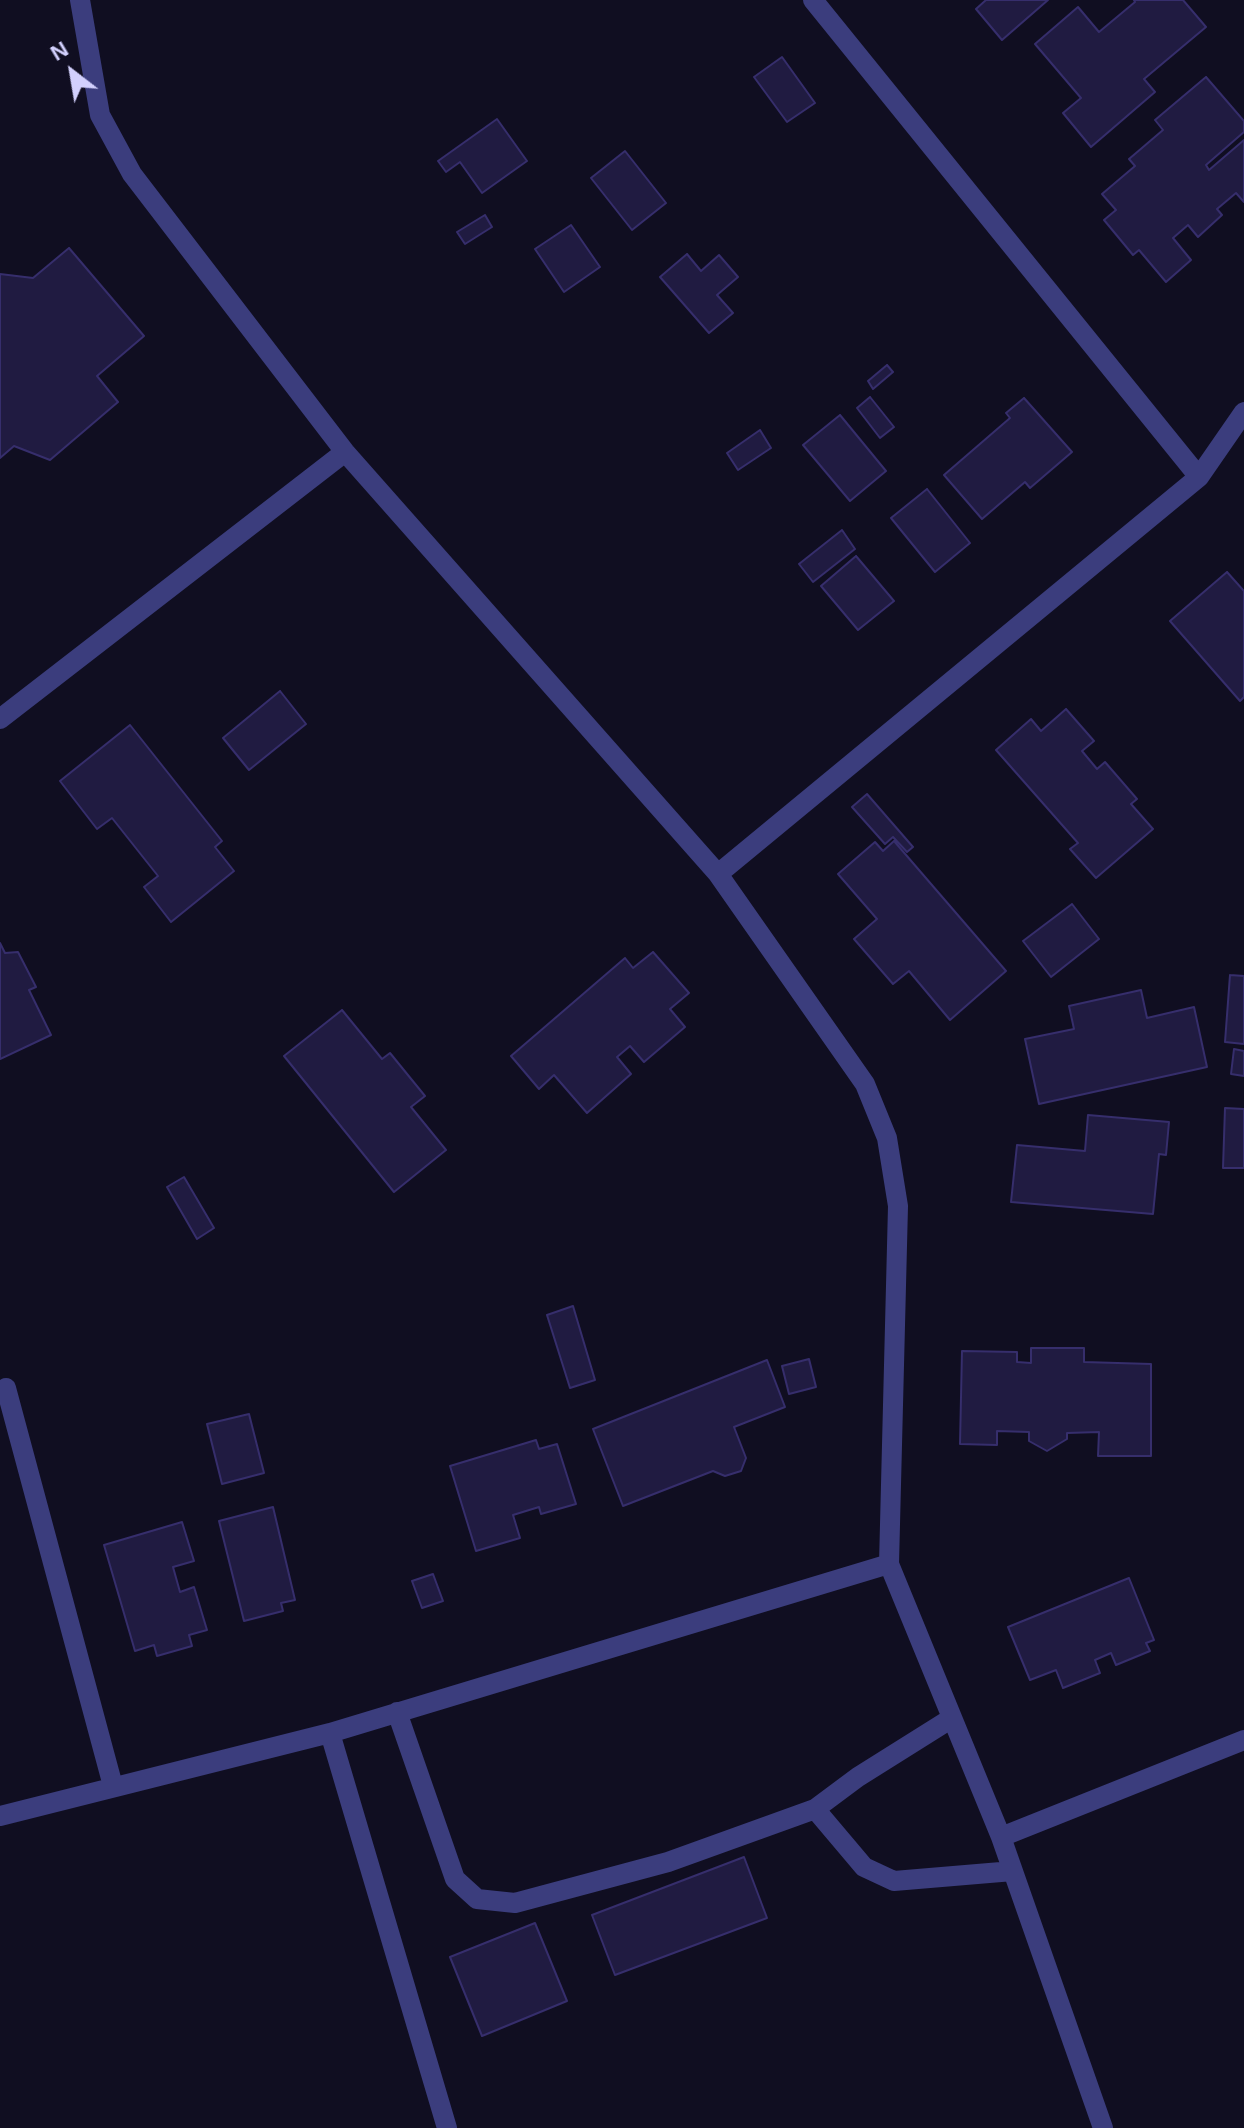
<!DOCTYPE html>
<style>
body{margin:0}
#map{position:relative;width:1244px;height:2128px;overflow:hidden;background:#100e21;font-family:Arial,sans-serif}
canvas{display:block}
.north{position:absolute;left:32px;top:32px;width:80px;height:80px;-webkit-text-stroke:6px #100e21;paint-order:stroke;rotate:329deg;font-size:22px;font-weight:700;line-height:32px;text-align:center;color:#d2d0fd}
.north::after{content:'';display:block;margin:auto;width:28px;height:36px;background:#d2d0fd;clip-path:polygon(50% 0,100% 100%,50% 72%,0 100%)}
</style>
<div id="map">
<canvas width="1244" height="2128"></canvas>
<div class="north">N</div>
</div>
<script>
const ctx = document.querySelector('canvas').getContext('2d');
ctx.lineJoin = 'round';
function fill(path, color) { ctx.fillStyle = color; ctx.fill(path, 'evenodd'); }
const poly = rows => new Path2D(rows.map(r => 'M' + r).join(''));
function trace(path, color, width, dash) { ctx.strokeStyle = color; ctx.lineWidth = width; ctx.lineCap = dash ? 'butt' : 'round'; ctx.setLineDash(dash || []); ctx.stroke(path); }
const building = poly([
 [986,0,1048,0,1002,40,976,9,986,0],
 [1134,0,1183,0,1206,27,1144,79,1155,92,1091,147,1063,113,1081,98,1035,44,1078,7,1099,32,1135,2,1134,0],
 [782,57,815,103,787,122,754,77,782,57],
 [1206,77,1244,121,1244,132,1206,165,1209,170,1244,140,1244,202,1236,193,1217,209,1222,215,1198,237,1188,225,1173,238,1191,260,1166,282,1139,250,1133,255,1104,220,1116,210,1102,194,1135,166,1129,159,1163,130,1155,120,1206,77],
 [497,119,527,161,482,193,460,162,446,172,438,161,497,119],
 [625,151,666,203,632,230,591,178,625,151],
 [485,215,492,227,465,244,457,232,485,215],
 [571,225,600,267,564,292,535,249,571,225],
 [69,248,144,336,97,376,118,402,50,460,14,446,0,458,0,274,33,278,69,248],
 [687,254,701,271,719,255,738,277,717,295,733,313,709,333,660,277,687,254],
 [887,365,893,372,873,389,868,381,887,365],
 [870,397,894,427,880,438,857,408,870,397],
 [1024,398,1072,452,1030,488,1025,482,982,519,944,475,1010,418,1006,413,1024,398],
 [840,415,886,471,850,501,803,445,840,415],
 [760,430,771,448,738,470,727,453,760,430],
 [927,489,970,543,935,572,891,518,927,489],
 [842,530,855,549,813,582,799,564,842,530],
 [856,556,894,601,858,630,821,586,856,556],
 [1227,572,1244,591,1244,697,1240,701,1170,621,1227,572],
 [280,691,306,724,249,770,223,738,280,691],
 [1066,709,1094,741,1082,751,1097,769,1105,762,1137,799,1131,804,1153,829,1096,878,1070,849,1078,843,996,750,1031,719,1041,731,1066,709],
 [130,725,222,841,215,847,234,871,171,922,144,887,158,876,112,818,97,829,60,781,130,725],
 [867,794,913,847,907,852,893,837,885,844,852,807,867,794],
 [894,841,1006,971,950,1020,909,971,893,984,854,939,877,919,838,874,875,842,883,851,894,841],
 [1072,904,1099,939,1051,977,1023,941,1072,904],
 [0,943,5,953,18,952,36,987,29,990,51,1035,0,1059,0,943],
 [653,952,689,993,670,1009,685,1027,644,1062,630,1046,617,1057,631,1074,587,1113,554,1075,539,1089,511,1056,625,958,633,968,653,952],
 [1230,975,1244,976,1244,1044,1225,1042,1230,975],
 [1141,990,1147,1018,1194,1007,1207,1067,1039,1104,1025,1039,1074,1029,1069,1006,1141,990],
 [342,1010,382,1059,390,1053,425,1096,411,1107,446,1150,394,1192,284,1056,342,1010],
 [1234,1049,1244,1051,1244,1076,1231,1074,1234,1049],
 [1225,1108,1244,1109,1244,1168,1223,1168,1225,1108],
 [1088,1115,1169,1122,1166,1155,1159,1154,1153,1214,1011,1202,1017,1145,1085,1151,1088,1115],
 [184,1177,214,1228,197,1239,167,1187,184,1177],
 [573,1306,595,1380,570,1388,547,1315,573,1306],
 [1031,1348,1084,1348,1084,1362,1151,1364,1151,1456,1098,1456,1099,1432,1067,1433,1067,1439,1047,1451,1029,1441,1029,1432,997,1431,997,1445,960,1444,962,1351,1017,1352,1017,1362,1031,1363,1031,1348],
 [809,1359,816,1387,789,1394,782,1366,809,1359],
 [767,1360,785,1407,734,1427,746,1458,741,1471,725,1476,713,1471,623,1506,593,1429,767,1360],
 [249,1414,264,1473,222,1484,207,1424,249,1414],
 [536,1440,539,1449,557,1444,576,1504,541,1514,539,1507,513,1515,520,1538,476,1551,450,1466,536,1440],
 [273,1507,295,1600,281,1603,283,1611,244,1621,219,1521,273,1507],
 [182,1522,194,1561,173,1567,180,1592,194,1587,207,1630,189,1635,192,1646,157,1656,154,1645,135,1651,104,1545,182,1522],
 [433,1574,443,1601,422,1608,412,1581,433,1574],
 [1129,1578,1154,1640,1146,1643,1150,1651,1116,1665,1111,1653,1095,1660,1100,1673,1063,1688,1056,1670,1030,1680,1008,1627,1129,1578],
 [744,1857,767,1918,615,1975,592,1915,744,1857],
 [535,1923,567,2001,482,2036,450,1957,535,1923]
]);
fill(building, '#201b41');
trace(building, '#362e6c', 2);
trace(poly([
 [80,0,100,115,132,174,345,452,718,874,865,1084,887,1138,898,1206,889,1564,1001,1837,1103,2128],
 [813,0,1199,477],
 [0,719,345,452],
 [718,874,1199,477,1244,412],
 [6,1388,113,1786],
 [397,1712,455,1879,477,1899,515,1903,668,1862,815,1809,858,1777,952,1718],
 [330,1733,447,2128],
 [815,1809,864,1867,894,1881,1013,1871],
 [0,1816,330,1733,889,1564],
 [1001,1837,1244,1740]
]), '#3b3d7d', 20);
</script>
